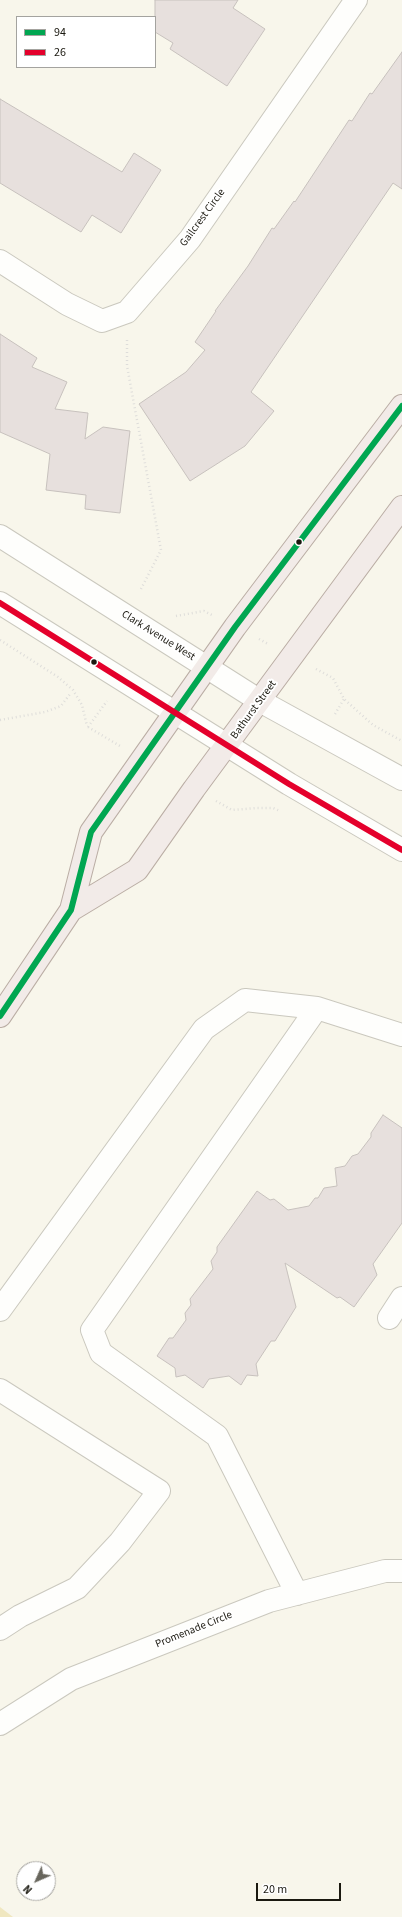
<!DOCTYPE html>
<style>
body{margin:0}
#map{position:relative;width:402px;height:1917px;overflow:hidden;background:#f8f6eb;font-family:"Source Sans 3",sans-serif}
canvas{display:block}
.legend{position:absolute;left:16px;top:16px;width:140px;height:52px;box-sizing:border-box;background:#fff;border:1px solid #a4a39f;margin:0;padding:5px 7px;list-style:none;font-size:12px;color:#1b1910}
.legend li{display:flex;align-items:center;gap:8px;height:20px}
.legend b{width:20px;border:1px solid #a4a39f}
.north{position:absolute;left:16px;top:1861px;width:40px;height:40px;box-sizing:border-box;background:#fff;border:1px solid #a4a39f;border-radius:50%;rotate:225deg;font-size:11px;font-weight:700;line-height:16px;text-align:center;color:#1b1910}
.north::after{content:'';display:block;margin:auto;width:14px;height:18px;background:#68665d;clip-path:polygon(50% 0,100% 100%,50% 72%,0 100%)}
.scale{position:absolute;left:256px;top:1883px;width:85px;height:18px;box-sizing:border-box;border:2px solid #1b1910;border-top:0;padding-left:5px;font-size:12px;line-height:14px;white-space:nowrap;color:#1b1910;-webkit-text-stroke:3px #fff;paint-order:stroke}
</style>
<div id="map">
<canvas width="402" height="1917"></canvas>
<ul class="legend">
<li><b style="height:5px;background:#00a651"></b>94</li>
<li><b style="height:5px;background:#e4002b"></b>26</li>
</ul>
<div class="north">N</div>
<div class="scale">20 m</div>
</div>
<script>
const ctx = document.querySelector('canvas').getContext('2d');
ctx.lineJoin = 'round';
function fill(path, color) { ctx.fillStyle = color; ctx.fill(path, 'evenodd'); }
const poly = rows => new Path2D(rows.map(r => 'M' + r).join(''));
function trace(path, color, width, dash) { ctx.strokeStyle = color; ctx.lineWidth = width; ctx.lineCap = dash ? 'butt' : 'round'; ctx.setLineDash(dash || []); ctx.stroke(path); }
function write(font, color, halo, rows, align = 'center') {
  ctx.font = font + ' "Source Sans 3",sans-serif'; ctx.lineWidth = 4; ctx.setLineDash([]); ctx.textBaseline = 'middle'; ctx.strokeStyle = halo; ctx.fillStyle = color; for (const [text, x, y, turn = 0] of rows) {
    ctx.save(); ctx.translate(x, y); ctx.rotate((+turn || 0) * Math.PI / 180); ctx.textAlign = isNaN(turn) ? turn : align; if (halo) ctx.strokeText(text, 0, 0); ctx.fillText(text, 0, 0); ctx.restore();
  }
}
fill(poly([
 [0,1907,13,1917,0,1917]
]), '#f0e7c0');
const building = poly([
 [155,0,238,0,233,8,265,29,227,86,170,49,173,43,155,32,155,0],
 [402,52,402,189,393,183,251,392,274,411,245,446,190,481,139,404,186,372,205,350,195,342,216,311,215,311,248,266,272,228,274,229,294,201,295,202,349,120,352,121,370,93,372,94,402,52],
 [0,99,122,172,134,153,161,170,121,233,92,215,81,232,0,183,0,99],
 [0,334,37,358,32,367,67,382,55,409,88,413,85,439,103,427,130,431,120,513,85,509,86,495,46,490,50,454,0,432,0,334],
 [383,1115,402,1128,402,1223,373,1264,377,1275,354,1307,340,1297,337,1298,285,1263,296,1307,275,1341,271,1341,256,1364,258,1376,247,1375,241,1385,229,1376,209,1379,203,1388,185,1375,176,1377,175,1368,157,1356,169,1338,173,1338,186,1320,185,1313,191,1305,190,1299,213,1269,211,1261,217,1252,217,1247,257,1191,270,1200,274,1199,288,1210,309,1206,315,1198,318,1198,324,1188,337,1186,335,1168,345,1166,352,1156,358,1154,371,1137,371,1133,383,1115]
]);
fill(building, '#e7e0dd');
trace(building, '#c7c1bd', 1);
const minor = poly([
 [0,261,67,304,102,321,127,312,190,239,356,0],
 [0,536,260,701,402,779],
 [0,603,289,784,402,850],
 [0,1310,204,1029,245,1000,317,1008,402,1035],
 [389,1318,402,1298],
 [0,1390,159,1491,120,1542,77,1588,20,1616,0,1629],
 [297,1594,217,1436,101,1353,92,1330,317,1008],
 [0,1724,71,1679,269,1601,385,1571,402,1571]
]);
const major = poly([
 [71,910,137,870,194,789,402,507],
 [0,1016,71,910,91,832,235,627,402,406]
]);
trace(minor, '#cac8be', 24);
trace(major, '#baada4', 24);
trace(poly([
 [127,340,127,366,161,550,141,589],
 [176,616,204,611,212,615],
 [259,639,268,644],
 [0,640,58,677,73,690,82,705,87,726],
 [316,669,333,678,344,699,373,725,402,741],
 [335,714,344,699],
 [0,720,45,712,61,706,70,694],
 [88,727,107,701],
 [88,727,120,746],
 [216,801,232,810,257,808,273,808,280,811]
]), '#deddda', 2.5, [1, 3]);
trace(minor, '#fefefc', 22);
trace(major, '#f2ebe8', 22);
trace(poly([
 [0,1016,71,910,91,832,235,627,402,406]
]), '#00a651', 6);
trace(poly([
 [0,603,289,784,402,850]
]), '#e4002b', 6);
for (const [x, y, r, color] of [
 [299,542,3.5,"#1b1910"],
 [94,662,3.5,"#1b1910"]
]) { const dot = new Path2D(); dot.arc(x, y, r, 0, 2 * Math.PI); ctx.fillStyle = color; ctx.fill(dot); trace(dot, '#fff', 1.5); }
write('11px', '#1b1910', '#fff', [
 ["Gailcrest Circle",203,218,-54],
 ["Clark Avenue West",158,636,32],
 ["Bathurst Street",254,710,-54],
 ["Promenade Circle",194,1630,-22]
]);
</script>
